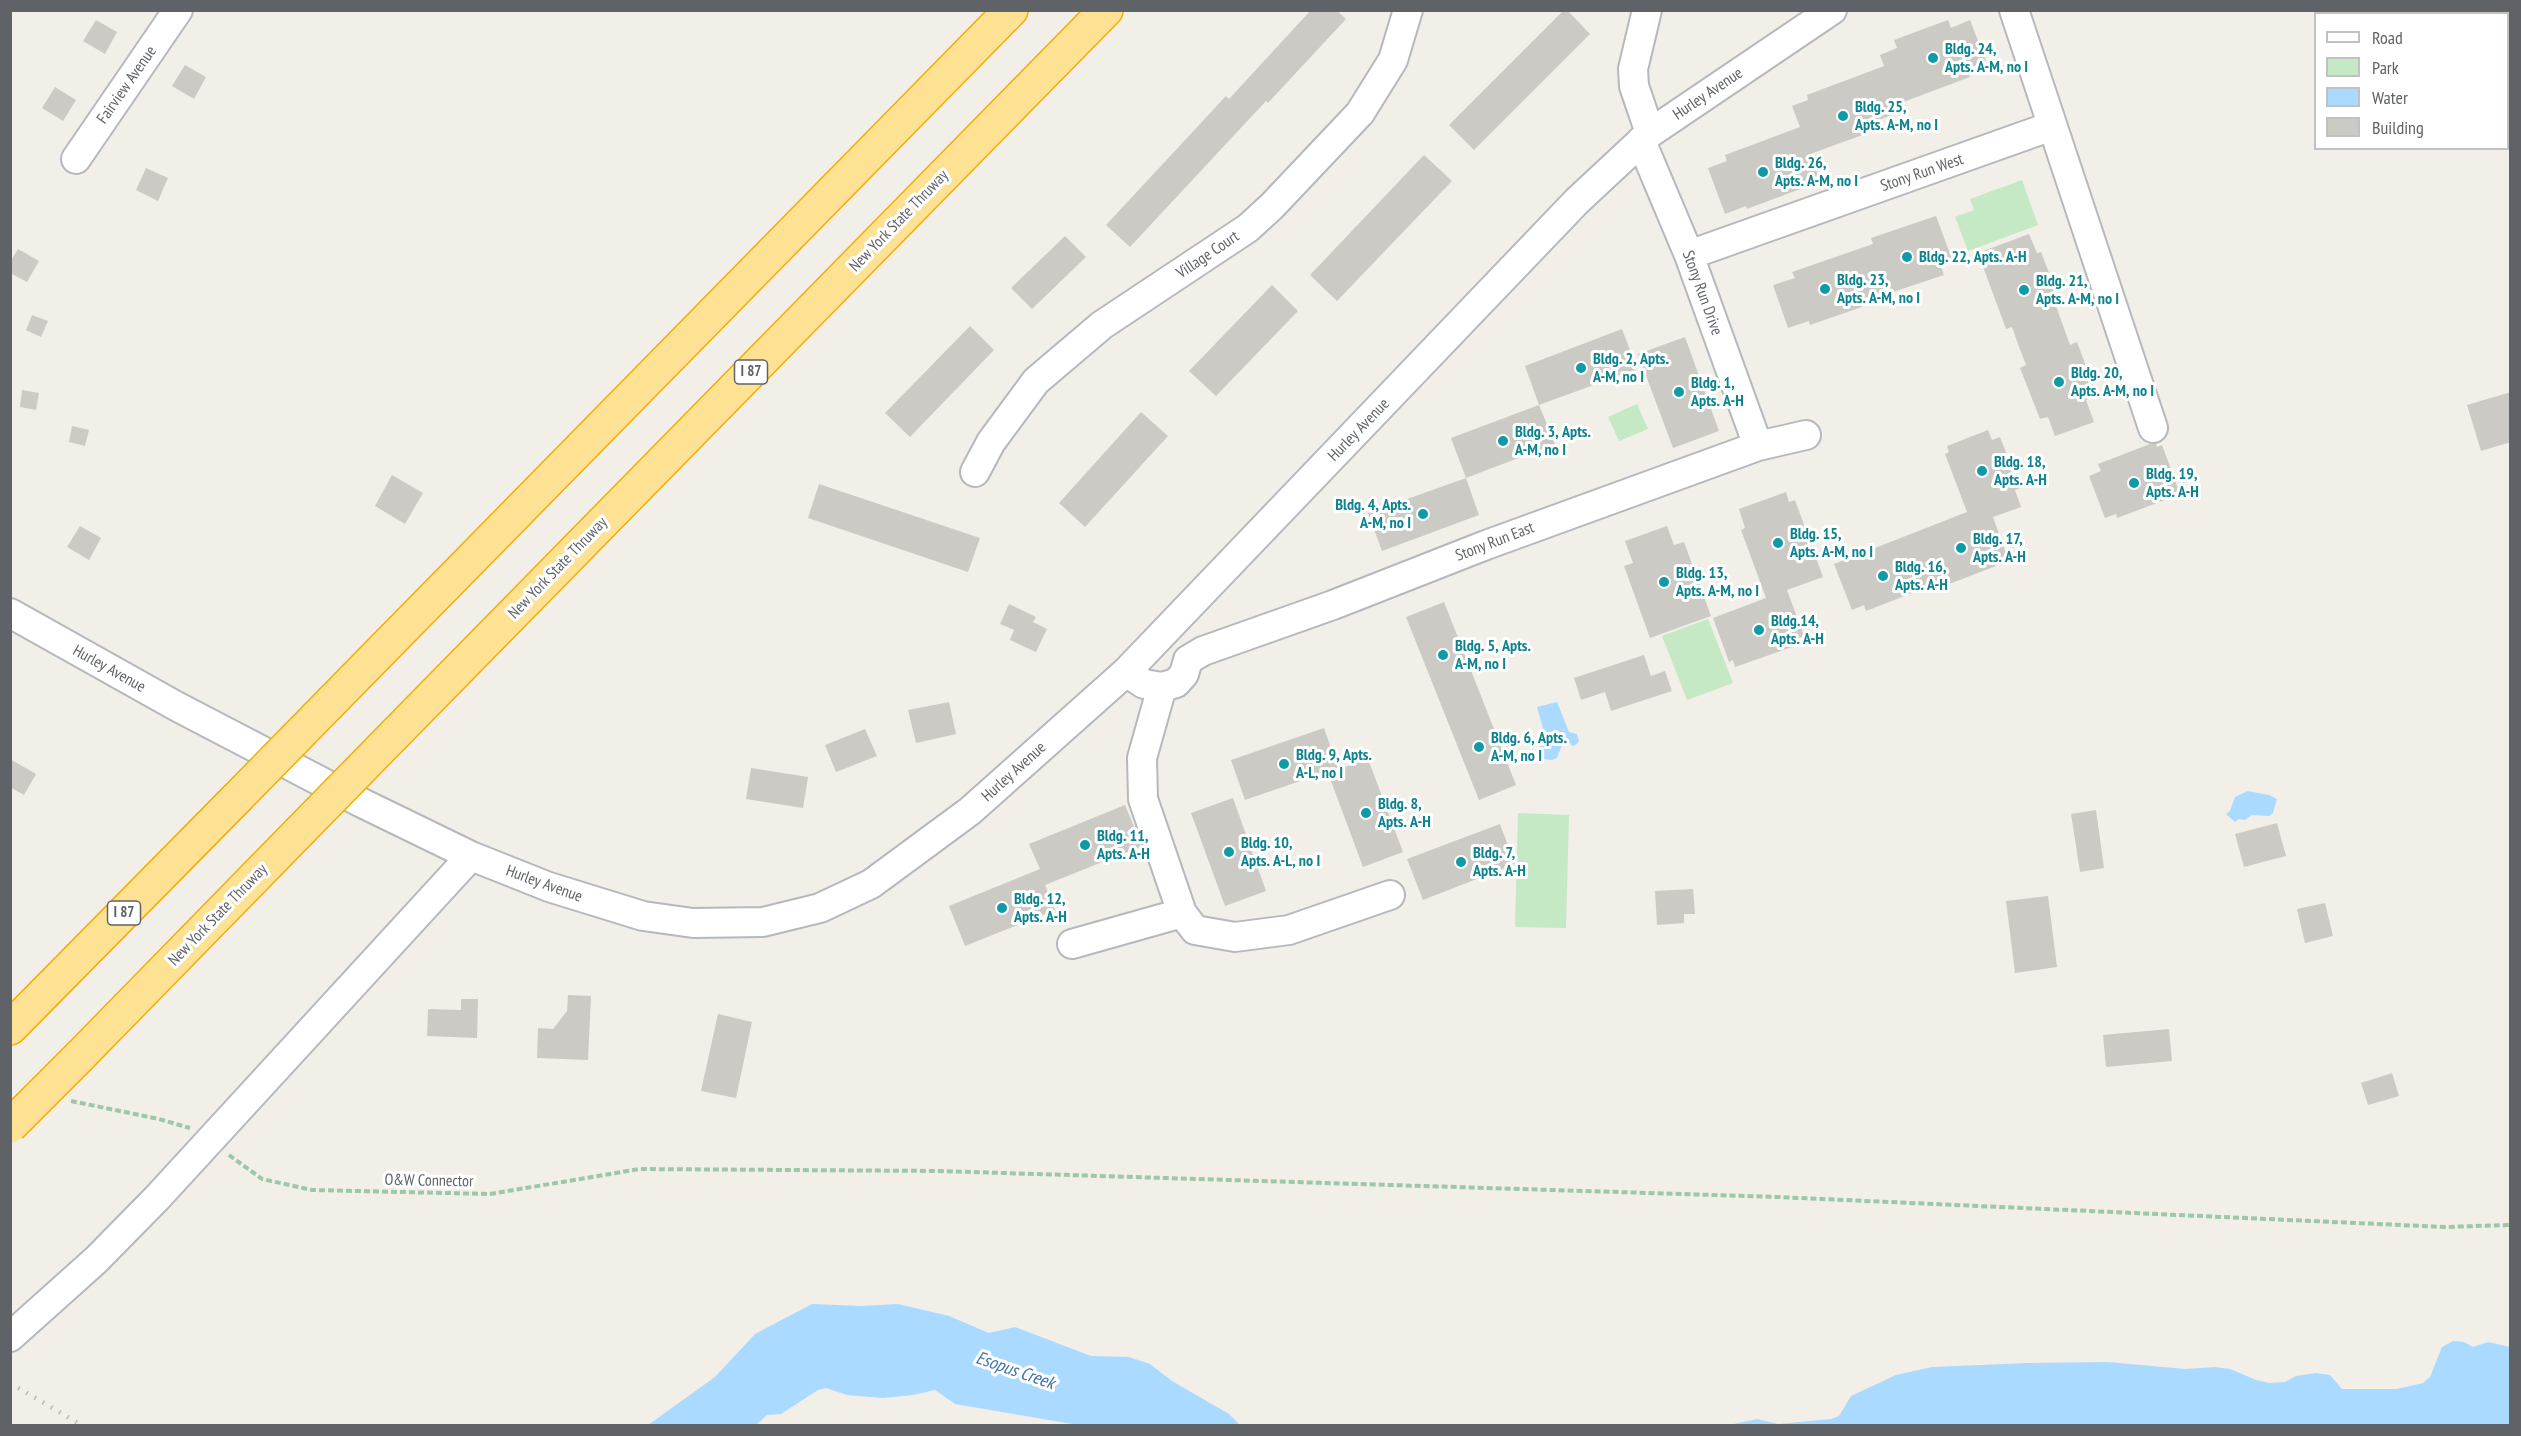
<!DOCTYPE html>
<style>
body{margin:0}
#map{position:relative;width:2521px;height:1436px;overflow:hidden;background:#f1efe8;font-family:"PT Sans Narrow",sans-serif}
canvas{display:block}
.frame{position:absolute;inset:0;border:12px solid #5f6368;pointer-events:none}
.legend{position:absolute;left:2314px;top:12px;width:195px;height:138px;box-sizing:border-box;background:#fff;border:2px solid #bfc1c3;margin:0;padding:8px 10px;list-style:none;font-size:18px;color:#5f6368}
.legend li{display:flex;align-items:center;gap:12px;height:30px}
.legend b{width:30px;border:2px solid #bfc1c3}
</style>
<div id="map">
<canvas width="2521" height="1436"></canvas>
<div class="frame"></div>
<ul class="legend">
<li><b style="height:8px;background:#fff"></b>Road</li>
<li><b style="height:16px;background:#c5e8c5"></b>Park</li>
<li><b style="height:16px;background:#aadaff"></b>Water</li>
<li><b style="height:16px;background:#cccac5"></b>Building</li>
</ul>
</div>
<script>
const ctx = document.querySelector('canvas').getContext('2d');
ctx.lineJoin = 'round';
function fill(path, color) { ctx.fillStyle = color; ctx.fill(path, 'evenodd'); }
const poly = rows => new Path2D(rows.map(r => 'M' + r).join(''));
function trace(path, color, width, dash) { ctx.strokeStyle = color; ctx.lineWidth = width; ctx.lineCap = dash ? 'butt' : 'round'; ctx.setLineDash(dash || []); ctx.stroke(path); }
function write(font, color, halo, rows, align = 'center') {
  ctx.font = font + ' "PT Sans Narrow",sans-serif'; ctx.lineWidth = 6; ctx.setLineDash([]); ctx.textBaseline = 'middle'; ctx.strokeStyle = halo; ctx.fillStyle = color; for (const [text, x, y, turn = 0] of rows) {
    ctx.save(); ctx.translate(x, y); ctx.rotate((+turn || 0) * Math.PI / 180); ctx.textAlign = isNaN(turn) ? turn : align; if (halo) ctx.strokeText(text, 0, 0); ctx.fillText(text, 0, 0); ctx.restore();
  }
}
fill(poly([
 [2022,180,2038,225,1968,251,1955,217,1974,210,1970,199],
 [1637,404,1648,429,1619,441,1608,417],
 [1708,619,1733,683,1687,700,1662,636],
 [1518,813,1569,815,1566,928,1515,927]
]), '#c5e8c5');
fill(poly([
 [1557,702,1569,732,1577,734,1579,741,1576,745,1572,746,1569,742,1562,745,1557,758,1552,760,1544,759,1539,756,1538,751,1540,744,1546,739,1537,707],
 [2248,791,2269,795,2277,799,2273,813,2269,816,2252,815,2245,820,2239,819,2235,822,2226,814,2230,811,2235,797],
 [812,1304,862,1306,898,1304,949,1316,989,1333,1015,1327,1091,1356,1129,1357,1150,1364,1172,1381,1229,1414,1240,1425,1078,1425,955,1404,935,1390,913,1395,883,1398,847,1395,826,1388,818,1390,781,1414,767,1415,756,1425,648,1425,715,1377,755,1334],
 [2453,1341,2464,1342,2473,1347,2488,1342,2510,1347,2510,1425,1729,1425,1757,1419,1778,1424,1831,1419,1839,1416,1851,1396,1896,1375,1932,1367,2028,1363,2108,1362,2185,1369,2215,1367,2230,1369,2256,1380,2269,1383,2285,1382,2296,1376,2316,1373,2330,1375,2342,1389,2397,1389,2423,1383,2430,1377,2442,1347]
]), '#aadaff');
fill(poly([
 [1311,10,1336,10,1346,19,1268,103,1266,101,1130,247,1106,225,1226,96,1229,99],
 [1564,10,1567,10,1590,34,1474,150,1449,125],
 [96,20,117,32,105,54,83,41],
 [1948,20,1951,28,1970,20,1986,61,1966,69,1970,77,1898,104,1901,111,1879,120,1882,128,1810,154,1818,175,1801,182,1803,188,1747,209,1746,206,1725,214,1708,168,1727,161,1725,155,1800,127,1792,106,1808,100,1807,95,1884,66,1880,55,1897,48,1894,40],
 [185,65,206,77,194,99,172,86],
 [55,87,76,100,63,121,42,108],
 [1424,155,1452,181,1337,301,1310,275],
 [146,168,168,178,158,201,136,190],
 [1936,216,1953,262,1941,267,1944,275,1893,292,1891,288,1859,300,1862,307,1810,325,1809,321,1788,328,1773,285,1795,278,1792,272,1873,244,1871,238],
 [2029,234,2037,253,2041,252,2061,304,2056,306,2070,345,2077,342,2097,396,2086,400,2094,422,2055,436,2048,417,2040,419,2020,368,2026,365,2018,344,2012,327,2006,329,1978,253],
 [1065,236,1086,257,1032,309,1011,288],
 [18,249,39,261,27,282,10,273,10,262],
 [1272,285,1298,311,1216,396,1189,371],
 [32,315,48,321,41,337,26,330],
 [970,326,994,350,910,437,885,413],
 [1622,329,1637,369,1539,405,1525,366],
 [1685,337,1719,431,1673,448,1638,354],
 [22,390,39,393,36,410,20,407],
 [2511,392,2511,442,2481,451,2467,405],
 [1539,405,1555,444,1466,478,1451,438],
 [1141,412,1168,436,1085,527,1059,503],
 [72,426,89,430,85,446,69,442],
 [1988,430,1992,440,2000,437,2020,488,2015,490,2021,507,1993,517,2007,556,1994,561,1996,566,1944,586,1943,581,1866,611,1864,605,1852,610,1834,564,1967,512,1945,454,1949,452,1947,446],
 [2150,444,2156,444,2157,447,2162,445,2179,491,2169,495,2170,498,2117,518,2116,514,2105,518,2089,476,2101,471,2098,464],
 [392,475,423,493,405,524,375,506],
 [1466,478,1479,515,1382,551,1368,513],
 [819,484,980,538,968,572,808,518],
 [1786,492,1789,502,1795,500,1823,577,1787,590,1804,636,1790,641,1792,647,1735,667,1733,660,1729,662,1713,618,1766,598,1741,530,1745,528,1739,509],
 [80,526,101,538,89,560,67,547],
 [1667,526,1674,545,1684,542,1711,616,1650,638,1624,566,1633,563,1625,541],
 [1444,602,1516,785,1479,800,1406,617],
 [1009,604,1036,617,1033,622,1047,629,1036,652,1010,640,1014,630,1000,624],
 [1644,655,1651,676,1665,671,1672,691,1611,711,1605,692,1581,700,1574,678],
 [949,702,956,734,916,743,908,710],
 [1324,728,1338,768,1245,800,1231,760],
 [865,729,877,756,836,772,825,745],
 [10,759,36,774,24,795,10,787],
 [1368,759,1403,852,1363,867,1328,773],
 [751,768,808,777,803,808,746,799],
 [1233,798,1266,891,1225,906,1191,813],
 [1125,805,1142,846,1045,885,1055,910,965,946,949,906,1040,869,1029,844],
 [2096,810,2104,868,2080,872,2071,814],
 [2277,823,2286,856,2244,867,2235,834],
 [1500,824,1515,864,1423,900,1407,859],
 [1693,889,1695,914,1684,914,1684,923,1657,925,1655,891],
 [2048,896,2057,967,2015,973,2006,901],
 [2325,903,2333,936,2305,943,2297,909],
 [568,995,591,996,588,1060,537,1058,538,1028,553,1029,567,1011],
 [461,999,478,999,477,1038,427,1036,428,1009,461,1010],
 [718,1014,752,1022,736,1098,701,1091],
 [2169,1029,2172,1061,2106,1067,2103,1035],
 [2392,1073,2399,1096,2368,1105,2361,1083]
]), '#cccac5');
const minor = poly([
 [1647,10,1633,69,1634,86,1650,133],
 [2014,10,2153,428],
 [1641,141,1689,255,1758,446],
 [76,159,178,10],
 [1689,255,2052,126],
 [975,472,991,442,1036,381,1102,325,1248,228,1272,206,1360,113,1393,60,1408,10],
 [10,613,176,706,362,803,471,856,549,887,643,916,693,923,763,922,820,908,871,884,970,811,1126,672,1577,201,1650,133,1832,10],
 [1126,672,1144,684,1162,687,1176,683,1184,674,1188,660,1203,651,1333,605,1486,545,1758,446,1806,435],
 [1162,687,1142,758,1143,799,1182,913,1195,930,1235,937,1289,930,1390,895],
 [1072,944,1182,913],
 [10,1337,96,1260,157,1198,471,856]
]);
const highway = poly([
 [333,700,1011,10],
 [395,734,1106,10],
 [10,1028,237,798],
 [80,1056,299,832]
]);
trace(minor, '#b5b8bc', 32);
trace(highway, '#f9ab00', 36);
trace(poly([
 [71,1101,159,1119,190,1128],
 [229,1155,262,1179,312,1190,490,1194,640,1169,939,1171,1778,1197,2445,1227,2510,1225]
]), '#9cc7a9', 4, [6, 3]);
trace(minor, '#fff', 28);
trace(highway, '#fde293', 33);
trace(poly([
 [10,1383,83,1426]
]), '#b6b7b8', 4.5, [1.5, 8]);
const highwayBridge = poly([
 [237,798,333,700],
 [299,832,395,734],
 [10,1126,80,1056]
]);
trace(highwayBridge, '#f9ab00', 36, []);
trace(highwayBridge, '#fde293', 33);
for (const [x, y, r, color] of [
 [1933,58,6,"#0f9aa8"],
 [1843,116,6,"#0f9aa8"],
 [1763,172,6,"#0f9aa8"],
 [1907,257,6,"#0f9aa8"],
 [1825,289,6,"#0f9aa8"],
 [2024,290,6,"#0f9aa8"],
 [1581,368,6,"#0f9aa8"],
 [2059,382,6,"#0f9aa8"],
 [1679,392,6,"#0f9aa8"],
 [1503,441,6,"#0f9aa8"],
 [1982,471,6,"#0f9aa8"],
 [2134,483,6,"#0f9aa8"],
 [1423,514,6,"#0f9aa8"],
 [1778,543,6,"#0f9aa8"],
 [1961,548,6,"#0f9aa8"],
 [1883,576,6,"#0f9aa8"],
 [1664,582,6,"#0f9aa8"],
 [1759,630,6,"#0f9aa8"],
 [1443,655,6,"#0f9aa8"],
 [1479,747,6,"#0f9aa8"],
 [1284,764,6,"#0f9aa8"],
 [1366,813,6,"#0f9aa8"],
 [1085,845,6,"#0f9aa8"],
 [1229,852,6,"#0f9aa8"],
 [1461,862,6,"#0f9aa8"],
 [1002,908,6,"#0f9aa8"]
]) { const dot = new Path2D(); dot.arc(x, y, r, 0, 2 * Math.PI); ctx.fillStyle = color; ctx.fill(dot); trace(dot, '#fff', 2); }
for (const [x, y, w] of [
 [751,372,33],
 [124,913,33]
]) { const box = new Path2D(); box.roundRect(x - w / 2, y - 12, w, 24, 4.5); ctx.fillStyle = '#fff'; ctx.fill(box); trace(box, '#5f6368', 1.5); }
write('bold 15px', '#5f6368', null, [
 ["I 87",751,372],
 ["I 87",124,913]
]);
write('bold 16px', '#0d838f', '#fff', [
 ["Bldg. 24,",1945,49],
 ["Apts. A-M, no I",1945,67],
 ["Bldg. 25,",1855,107],
 ["Apts. A-M, no I",1855,125],
 ["Bldg. 26,",1775,163],
 ["Apts. A-M, no I",1775,181],
 ["Bldg. 22, Apts. A-H",1919,257],
 ["Bldg. 23,",1837,280],
 ["Apts. A-M, no I",1837,298],
 ["Bldg. 21,",2036,281],
 ["Apts. A-M, no I",2036,299],
 ["Bldg. 2, Apts.",1593,359],
 ["A-M, no I",1593,377],
 ["Bldg. 20,",2071,373],
 ["Apts. A-M, no I",2071,391],
 ["Bldg. 1,",1691,383],
 ["Apts. A-H",1691,401],
 ["Bldg. 3, Apts.",1515,432],
 ["A-M, no I",1515,450],
 ["Bldg. 18,",1994,462],
 ["Apts. A-H",1994,480],
 ["Bldg. 19,",2146,474],
 ["Apts. A-H",2146,492],
 ["Bldg. 4, Apts.",1411,505,"right"],
 ["A-M, no I",1411,523,"right"],
 ["Bldg. 15,",1790,534],
 ["Apts. A-M, no I",1790,552],
 ["Bldg. 17,",1973,539],
 ["Apts. A-H",1973,557],
 ["Bldg. 16,",1895,567],
 ["Apts. A-H",1895,585],
 ["Bldg. 13,",1676,573],
 ["Apts. A-M, no I",1676,591],
 ["Bldg.14,",1771,621],
 ["Apts. A-H",1771,639],
 ["Bldg. 5, Apts.",1455,646],
 ["A-M, no I",1455,664],
 ["Bldg. 6, Apts.",1491,738],
 ["A-M, no I",1491,756],
 ["Bldg. 9, Apts.",1296,755],
 ["A-L, no I",1296,773],
 ["Bldg. 8,",1378,804],
 ["Apts. A-H",1378,822],
 ["Bldg. 11,",1097,836],
 ["Apts. A-H",1097,854],
 ["Bldg. 10,",1241,843],
 ["Apts. A-L, no I",1241,861],
 ["Bldg. 7,",1473,853],
 ["Apts. A-H",1473,871],
 ["Bldg. 12,",1014,899],
 ["Apts. A-H",1014,917]
], 'left');
write('16px', '#5f6368', '#fff', [
 ["Fairview Avenue",127,85,-55],
 ["Hurley Avenue",1708,94,-34],
 ["Stony Run West",1922,173,-19],
 ["New York State Thruway",899,221,-46],
 ["Village Court",1208,255,-34],
 ["Stony Run Drive",1702,293,70],
 ["Hurley Avenue",1359,430,-46],
 ["Stony Run East",1495,542,-21],
 ["New York State Thruway",558,568,-46],
 ["Hurley Avenue",109,669,29],
 ["Hurley Avenue",1014,772,-42],
 ["Hurley Avenue",544,884,20],
 ["New York State Thruway",218,915,-46],
 ["O&W Connector",429,1181,1]
]);
write('italic 18px', '#4174aa', '#fff', [
 ["Esopus Creek",1015,1371,19]
]);
</script>
